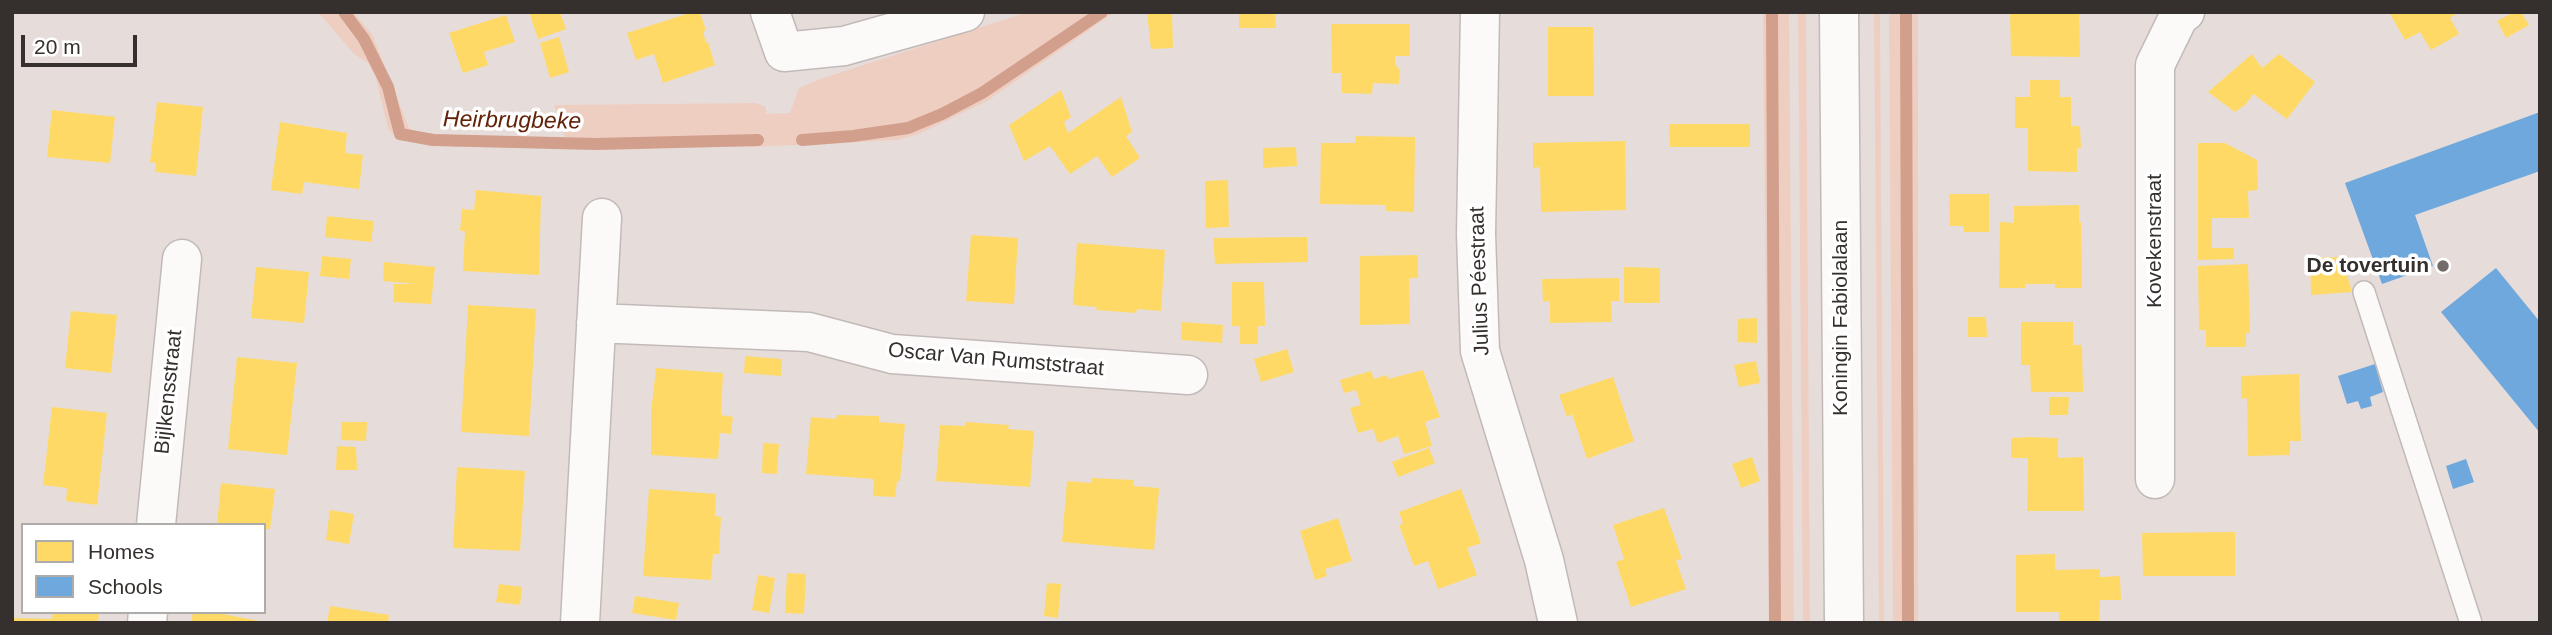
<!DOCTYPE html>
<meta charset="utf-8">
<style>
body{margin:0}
#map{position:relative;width:2552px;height:635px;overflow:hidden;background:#e6ddda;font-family:Helvetica,sans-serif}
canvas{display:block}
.frame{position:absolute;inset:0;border:14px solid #352f2d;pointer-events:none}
.legend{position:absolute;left:21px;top:523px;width:245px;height:91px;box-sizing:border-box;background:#fff;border:2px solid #aeacab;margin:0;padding:9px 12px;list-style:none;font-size:21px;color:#352f2d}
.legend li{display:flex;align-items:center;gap:14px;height:35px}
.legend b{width:35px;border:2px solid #aeacab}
.scale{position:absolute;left:21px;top:35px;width:116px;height:32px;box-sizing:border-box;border:4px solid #352f2d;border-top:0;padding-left:9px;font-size:21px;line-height:24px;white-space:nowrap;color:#352f2d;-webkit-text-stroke:5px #fff;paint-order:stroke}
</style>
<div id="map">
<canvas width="2552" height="635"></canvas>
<div class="frame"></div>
<ul class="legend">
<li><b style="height:19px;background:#ffd966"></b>Homes</li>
<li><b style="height:19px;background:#6fa8dc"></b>Schools</li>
</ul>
<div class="scale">20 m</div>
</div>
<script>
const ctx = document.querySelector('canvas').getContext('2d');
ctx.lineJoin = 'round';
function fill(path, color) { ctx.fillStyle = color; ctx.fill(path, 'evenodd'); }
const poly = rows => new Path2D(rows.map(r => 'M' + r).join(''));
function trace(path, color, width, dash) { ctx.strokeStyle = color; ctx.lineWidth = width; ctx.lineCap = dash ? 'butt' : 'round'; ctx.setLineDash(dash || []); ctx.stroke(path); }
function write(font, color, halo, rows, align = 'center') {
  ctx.font = font + ' Helvetica,sans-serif'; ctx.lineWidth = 7; ctx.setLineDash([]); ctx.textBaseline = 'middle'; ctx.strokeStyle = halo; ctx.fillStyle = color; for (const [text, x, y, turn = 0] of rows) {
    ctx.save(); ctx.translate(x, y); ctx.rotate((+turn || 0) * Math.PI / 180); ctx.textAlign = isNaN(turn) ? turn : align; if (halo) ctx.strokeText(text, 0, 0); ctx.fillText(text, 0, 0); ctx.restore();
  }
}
fill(poly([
 [318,12,353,12,372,34,409,128,416,132,475,137,565,137,554,105,756,103,766,107,766,114,790,113,799,88,820,79,1028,12,1115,12,987,101,919,134,898,140,755,147,455,147,400,140,388,129,376,78,368,63,354,54],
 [1763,12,1789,12,1794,623,1769,623],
 [1798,12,1806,12,1810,623,1803,623],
 [1874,12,1880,12,1884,623,1879,623],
 [1889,12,1918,12,1918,623,1893,623]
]), '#efcec2');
fill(poly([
 [529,12,560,12,566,29,538,39],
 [693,12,700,12,706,31,703,31,706,43,708,42,715,65,663,83,654,54,636,60,627,33],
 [1147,12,1172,12,1173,48,1151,49],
 [1239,12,1275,12,1276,28,1239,28],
 [2010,12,2079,12,2080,57,2011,56],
 [2389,12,2459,12,2450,18,2459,34,2431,50,2420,32,2405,40],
 [2514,12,2521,12,2529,25,2506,38,2497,21],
 [506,15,515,42,484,52,488,65,463,73,449,33],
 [1331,24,1410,24,1410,56,1395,56,1395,64,1400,70,1399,84,1373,83,1372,94,1342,93,1341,73,1332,73],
 [1548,27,1593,27,1594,96,1548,96],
 [559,37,569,72,550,78,540,43],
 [2252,54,2262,68,2279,54,2315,82,2287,119,2253,94,2246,104,2235,112,2208,92],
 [2030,80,2060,80,2060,97,2071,97,2071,126,2080,126,2081,148,2077,148,2077,172,2028,171,2028,128,2015,128,2015,97,2030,97],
 [1061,90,1071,117,1064,122,1068,133,1121,97,1132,132,1126,136,1140,158,1112,177,1097,156,1070,174,1050,146,1024,161,1009,125],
 [157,102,203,107,196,176,155,172,156,163,150,162],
 [52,110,115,117,110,163,47,157],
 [280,122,347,133,345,153,363,155,359,189,304,182,302,194,271,190],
 [1669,124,1750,124,1750,147,1670,147],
 [1355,136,1415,137,1414,212,1386,211,1386,205,1320,204,1321,143,1356,143],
 [1625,141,1626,210,1541,212,1540,167,1533,168,1533,143],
 [2198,143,2225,143,2257,160,2258,190,2248,191,2249,218,2212,218,2212,248,2234,248,2234,259,2198,260],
 [1296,147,1297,166,1263,168,1263,148],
 [1228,180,1229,227,1206,228,1205,181],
 [476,190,541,196,539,275,463,271,465,231,460,231,462,209,474,210],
 [1949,194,1989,194,1989,232,1964,232,1963,226,1950,226],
 [2079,205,2079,222,2081,222,2082,288,2055,288,2055,284,2025,284,2025,288,1999,288,2000,222,2014,223,2014,206],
 [327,216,374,221,371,242,325,237],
 [971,235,1018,238,1014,304,966,301],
 [1307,237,1308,262,1215,264,1213,238],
 [1077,243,1165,250,1161,311,1137,309,1136,313,1096,310,1097,307,1073,305],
 [1418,255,1418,278,1409,278,1410,324,1360,325,1360,256],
 [322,256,351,259,349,279,320,276],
 [2342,257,2352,292,2311,295,2310,258],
 [384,262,435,267,431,304,393,302,394,284,416,284,383,281],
 [2248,264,2250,333,2246,333,2246,347,2206,347,2206,330,2199,330,2198,266],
 [256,267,309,272,304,323,251,318],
 [1624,267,1660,268,1660,303,1624,303],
 [1619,278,1619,301,1611,301,1612,322,1550,323,1550,301,1543,302,1542,279],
 [1232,282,1264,282,1265,326,1258,326,1258,344,1240,344,1240,326,1232,326],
 [468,305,536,309,529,436,461,432],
 [71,311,117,315,111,373,65,368],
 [1968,317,1986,317,1987,337,1968,337],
 [1757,318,1757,343,1737,342,1738,319],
 [1182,322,1223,325,1222,343,1181,340],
 [2021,322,2073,322,2073,345,2082,345,2083,392,2031,392,2030,365,2021,365],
 [1287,349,1294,372,1261,382,1254,359],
 [745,356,782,359,781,376,744,373],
 [237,357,297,363,287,455,228,449],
 [1756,361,1760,383,1739,387,1734,365],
 [656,368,723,373,721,415,733,417,731,434,720,433,718,459,651,455,651,412],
 [1423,370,1440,417,1425,422,1432,446,1404,454,1398,436,1378,443,1373,429,1358,433,1350,408,1361,405,1356,390,1344,393,1340,380,1371,371,1374,379,1387,375,1388,379],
 [2299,374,2301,441,2290,441,2290,455,2248,456,2247,398,2241,399,2241,376],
 [1613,377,1634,441,1587,459,1572,414,1567,417,1559,395],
 [2049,397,2069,397,2068,415,2049,415],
 [52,407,107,413,97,505,66,501,67,488,43,485],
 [837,415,879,416,879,422,905,424,900,481,897,481,895,497,873,496,874,479,806,474,811,417,836,419],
 [342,422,367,422,366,441,341,440],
 [966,422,1009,425,1008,429,1034,431,1030,487,936,481,940,425,965,426],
 [2029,437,2058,438,2058,458,2083,457,2084,511,2027,511,2028,458,2011,458,2011,438],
 [763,443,779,444,777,474,762,473],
 [337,446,356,447,357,470,336,470],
 [1429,448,1435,463,1398,477,1392,462],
 [1752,457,1760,481,1741,488,1732,464],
 [457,467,525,471,520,551,453,548],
 [1092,478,1134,480,1133,486,1159,488,1154,550,1062,542,1067,481,1091,483],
 [221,483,275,489,270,529,264,529,264,525,217,525],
 [649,489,716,494,715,516,721,517,719,554,713,554,711,580,643,576],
 [1461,489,1481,543,1467,548,1477,575,1438,589,1428,561,1414,566,1399,525,1403,524,1399,512],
 [1664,508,1682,559,1676,560,1686,589,1631,607,1616,562,1624,559,1613,525],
 [330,510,354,514,349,544,326,540],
 [1338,518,1352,561,1325,569,1327,576,1315,580,1300,531],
 [2235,532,2235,576,2143,576,2142,533],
 [2055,554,2055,570,2100,569,2100,577,2120,576,2121,600,2100,600,2099,623,2059,623,2059,612,2016,612,2016,555],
 [787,573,806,574,804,614,785,613],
 [758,575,775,578,769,613,752,610],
 [1047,583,1061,584,1058,618,1044,616],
 [499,584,522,587,520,605,496,602],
 [635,596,679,603,676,620,632,613],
 [330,606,389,615,388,623,327,623],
 [53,612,99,612,98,623,12,623,12,618,52,619],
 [193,612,212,612,270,623,191,623]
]), '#ffd966');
fill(poly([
 [2540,112,2540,171,2415,215,2433,266,2382,284,2345,183],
 [2496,268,2540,322,2540,433,2441,312],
 [2375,364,2383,392,2370,397,2372,406,2361,409,2358,401,2347,404,2338,376],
 [2466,459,2474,482,2453,489,2446,466]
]), '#6fa8dc');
trace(poly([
 [344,12,364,39,388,87,400,134,433,140,596,144,758,140],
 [1772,12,1775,623],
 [1906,12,1908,623],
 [802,140,853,136,908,128,942,114,982,93,1102,12]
]), '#d29f8d', 12);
const lane = poly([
 [2364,292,2471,623]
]);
const street = poly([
 [770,12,784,52,844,46,965,12],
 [1480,12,1476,234,1480,351,1544,560,1558,623],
 [596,323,809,332,892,354,1188,375],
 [2155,479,2155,65,2179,16,2185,12],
 [156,525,182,259],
 [147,623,148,612],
 [580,623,602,218]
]);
const primary = poly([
 [1839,12,1844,623]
]);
trace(lane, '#c2bab8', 24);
trace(street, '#c2bab8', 41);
trace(primary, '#c2bab8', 41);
trace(lane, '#fbfaf9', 21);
trace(street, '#fbfaf9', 38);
trace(primary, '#fbfaf9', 38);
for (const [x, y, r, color] of [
 [2443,266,7,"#736c6a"]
]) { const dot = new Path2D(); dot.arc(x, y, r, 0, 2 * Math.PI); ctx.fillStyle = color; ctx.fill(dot); trace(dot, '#fff', 2.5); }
write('21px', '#352f2d', '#fff', [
 ["Kovekenstraat",2155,241,-90],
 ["Julius Péestraat",1480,281,-92],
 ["Koningin Fabiolalaan",1841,318,-90],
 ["Oscar Van Rumststraat",996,360,5],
 ["Bijlkensstraat",169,392,-84]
]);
write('bold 21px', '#352f2d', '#fff', [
 ["De tovertuin",2429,266]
], 'right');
write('italic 23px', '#612208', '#fff', [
 ["Heirbrugbeke",512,121,1]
]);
</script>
